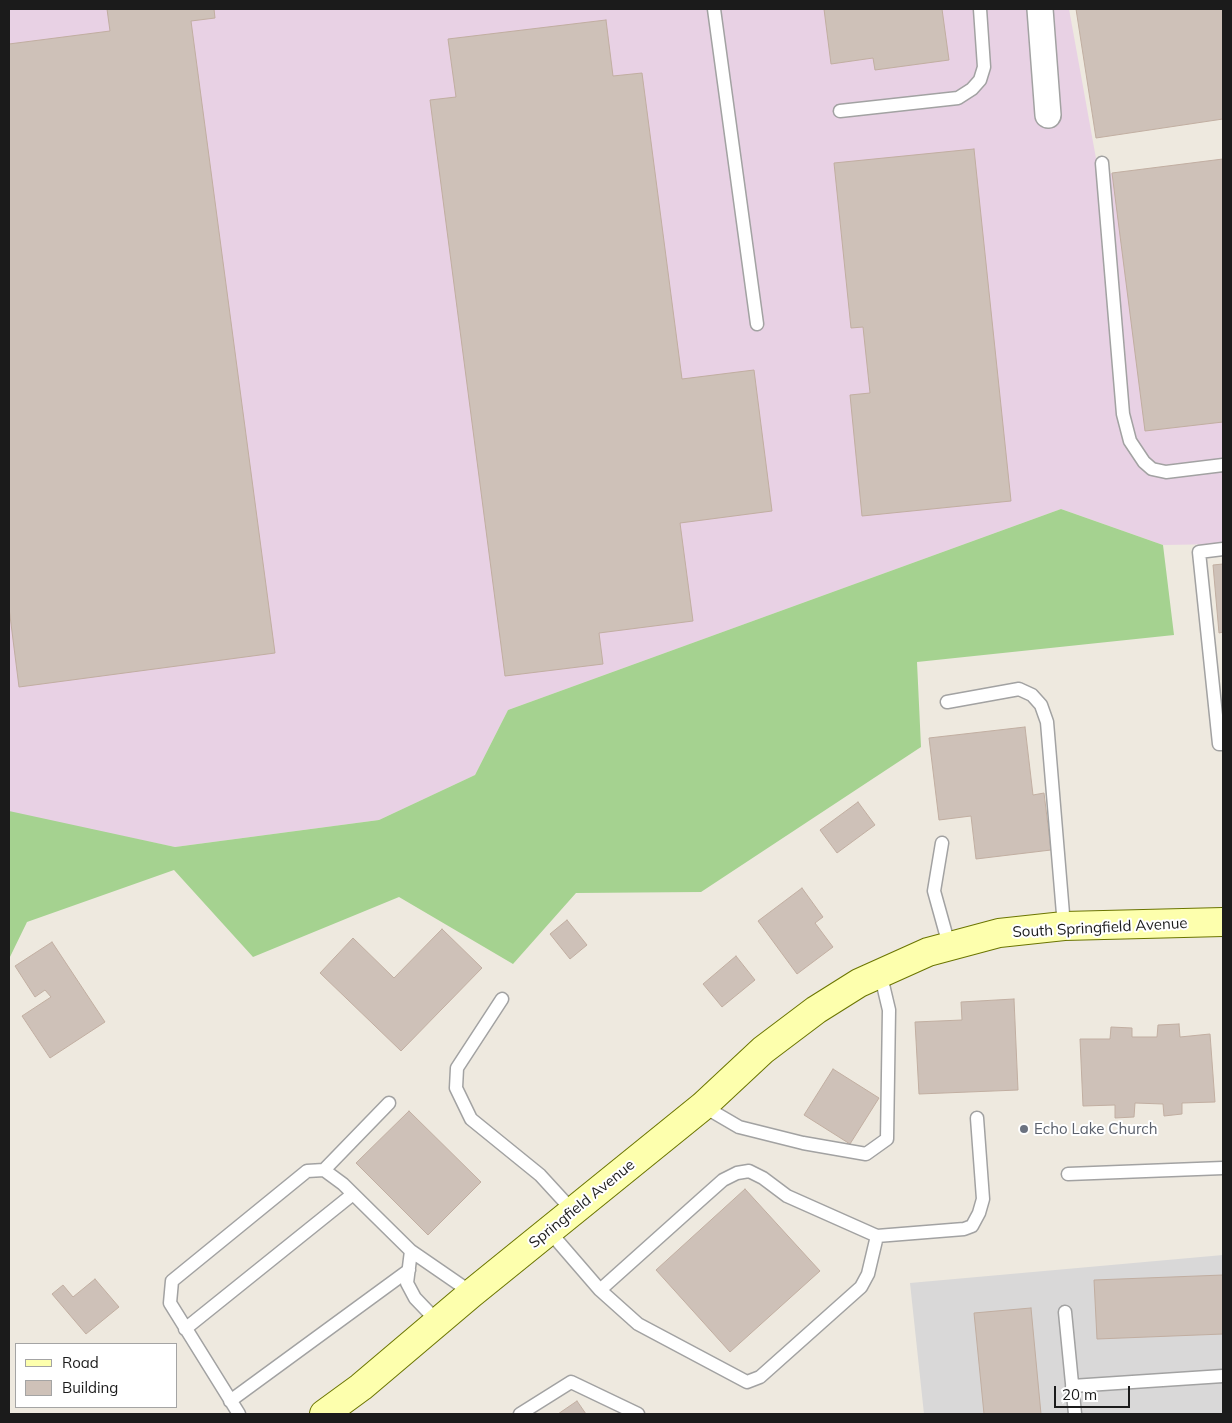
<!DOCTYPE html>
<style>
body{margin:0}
#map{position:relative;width:1232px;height:1423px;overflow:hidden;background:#eee9df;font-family:Mulish,sans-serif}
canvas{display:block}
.frame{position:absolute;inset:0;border:10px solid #1b1b1b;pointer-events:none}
.legend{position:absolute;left:15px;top:1343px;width:162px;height:65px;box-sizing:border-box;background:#fff;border:1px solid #a4a4a4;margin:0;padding:6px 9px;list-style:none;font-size:15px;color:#1b1b1b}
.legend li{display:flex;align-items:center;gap:10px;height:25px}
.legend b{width:25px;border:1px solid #a4a4a4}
.scale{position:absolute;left:1054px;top:1386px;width:76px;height:22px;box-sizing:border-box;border:2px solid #1b1b1b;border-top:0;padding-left:6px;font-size:15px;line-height:18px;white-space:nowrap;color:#1b1b1b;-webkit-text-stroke:4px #fff;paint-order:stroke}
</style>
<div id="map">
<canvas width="1232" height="1423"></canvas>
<div class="frame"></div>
<ul class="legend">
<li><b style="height:6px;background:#fdffad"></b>Road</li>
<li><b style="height:14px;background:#cec1b8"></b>Building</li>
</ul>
<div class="scale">20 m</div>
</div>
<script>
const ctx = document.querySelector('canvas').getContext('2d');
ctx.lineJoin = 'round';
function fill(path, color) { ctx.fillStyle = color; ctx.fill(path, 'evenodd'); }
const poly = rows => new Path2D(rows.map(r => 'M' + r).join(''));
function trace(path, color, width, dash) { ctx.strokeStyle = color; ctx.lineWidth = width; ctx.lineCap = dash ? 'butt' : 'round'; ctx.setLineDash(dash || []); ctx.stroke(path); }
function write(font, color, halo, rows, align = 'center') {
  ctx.font = font + ' Mulish,sans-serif'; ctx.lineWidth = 4; ctx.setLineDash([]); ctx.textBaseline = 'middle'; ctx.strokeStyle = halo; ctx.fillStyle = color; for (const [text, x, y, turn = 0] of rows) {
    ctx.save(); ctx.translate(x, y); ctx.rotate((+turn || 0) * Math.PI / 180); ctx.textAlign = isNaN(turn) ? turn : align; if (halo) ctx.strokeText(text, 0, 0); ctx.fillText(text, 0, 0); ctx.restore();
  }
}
fill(poly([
 [1223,1255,1223,1414,924,1414,910,1283]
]), '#d9d8d8');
fill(poly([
 [9,9,1069,9,1099,175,1223,159,1223,544,1163,545,1061,509,508,710,475,775,379,820,175,847,9,813]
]), '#e8d1e4');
fill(poly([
 [1061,509,1163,545,1174,635,917,662,921,747,701,892,576,893,513,964,399,897,253,957,174,870,27,922,9,959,9,811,175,847,379,820,475,775,508,710]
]), '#a5d290');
const building = poly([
 [107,9,214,9,215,18,191,21,275,653,19,687,9,608,9,44,110,31,107,9],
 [824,9,942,9,949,60,875,70,873,58,831,64,824,9],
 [1076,9,1223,9,1223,119,1096,138,1076,9],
 [606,20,613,76,642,73,682,379,754,370,772,511,680,523,693,621,599,633,603,664,505,676,430,100,456,97,448,39,606,20],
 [974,149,1011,501,862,516,850,395,870,393,863,327,851,328,834,163,974,149],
 [1223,159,1223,422,1145,431,1112,173,1223,159],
 [1223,564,1223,632,1219,633,1213,565,1223,564],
 [1025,727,1033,795,1044,793,1051,850,976,859,971,816,939,820,929,738,1025,727],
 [858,802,875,825,837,853,820,830,858,802],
 [802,888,823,917,815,923,833,947,797,974,758,921,802,888],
 [567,920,587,945,570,959,550,934,567,920],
 [442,929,482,968,401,1051,320,973,353,938,394,978,442,929],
 [52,942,105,1022,50,1058,22,1016,51,997,45,990,35,997,15,966,52,942],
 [736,956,755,980,722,1007,703,984,736,956],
 [1014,999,1018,1090,919,1094,915,1022,962,1020,961,1002,1014,999],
 [1179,1024,1180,1037,1210,1034,1215,1102,1182,1103,1182,1114,1164,1116,1163,1104,1135,1103,1134,1117,1115,1118,1115,1105,1083,1106,1080,1039,1110,1039,1111,1027,1132,1028,1132,1037,1157,1037,1158,1025,1179,1024],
 [833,1069,879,1098,850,1144,804,1115,833,1069],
 [409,1111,481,1182,428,1235,356,1163,409,1111],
 [745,1189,820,1271,730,1352,656,1270,745,1189],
 [1223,1275,1223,1334,1097,1339,1094,1280,1223,1275],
 [95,1279,119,1307,86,1334,52,1294,63,1285,73,1297,95,1279],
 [1031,1308,1041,1414,984,1414,974,1313,1031,1308],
 [577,1401,586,1414,558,1414,577,1401]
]);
fill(building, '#cec1b8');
trace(building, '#c1aea1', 1);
const service = poly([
 [714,9,757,324],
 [840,111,958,98,972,89,980,80,984,67,980,9],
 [1102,163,1123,414,1130,441,1144,462,1152,469,1166,472,1223,465],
 [1223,549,1199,552,1219,744,1223,744],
 [947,702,1019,689,1032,695,1041,705,1047,722,1064,926],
 [942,843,934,891,949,945],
 [502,999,457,1068,456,1088,471,1119,540,1175,573,1211],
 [703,1106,739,1127,803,1143,866,1154,887,1139,889,1010,880,972],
 [324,1170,389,1103],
 [1068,1174,1223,1168],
 [549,1231,600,1290,638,1324,747,1382,760,1377,861,1287,868,1274,877,1236,787,1196,763,1178,749,1171,737,1173,723,1180,705,1196,600,1290],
 [877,1236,964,1229,972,1226,979,1213,983,1199,977,1118],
 [411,1251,407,1283,415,1298,438,1322],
 [1065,1312,1075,1414],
 [185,1329,353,1194],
 [1072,1386,1223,1376],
 [230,1401,409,1270],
 [239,1414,170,1303,172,1281,307,1171,324,1170,343,1184,411,1251,472,1293],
 [520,1414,571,1382,638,1414]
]);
const minor = poly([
 [1040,9,1048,115]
]);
const secondary = poly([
 [324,1414,361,1387,472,1293,703,1106,763,1050,816,1010,859,983,928,952,999,933,1064,926,1223,922]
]);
trace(service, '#a2a2a2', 15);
trace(minor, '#a2a2a2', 28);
trace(secondary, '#6b7500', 30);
trace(service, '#fff', 12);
trace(minor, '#fff', 25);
trace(secondary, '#fdffad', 28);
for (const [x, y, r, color] of [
 [1024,1129,5,"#6b7280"]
]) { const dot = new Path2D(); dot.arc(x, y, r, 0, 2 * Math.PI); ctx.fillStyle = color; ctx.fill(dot); trace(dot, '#fff', 2); }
write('15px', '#1b1b1b', '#fff', [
 ["South Springfield Avenue",1100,928,-3],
 ["Springfield Avenue",582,1204,-39]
]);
write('15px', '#5b616d', '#fff', [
 ["Echo Lake Church",1034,1129]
], 'left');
</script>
